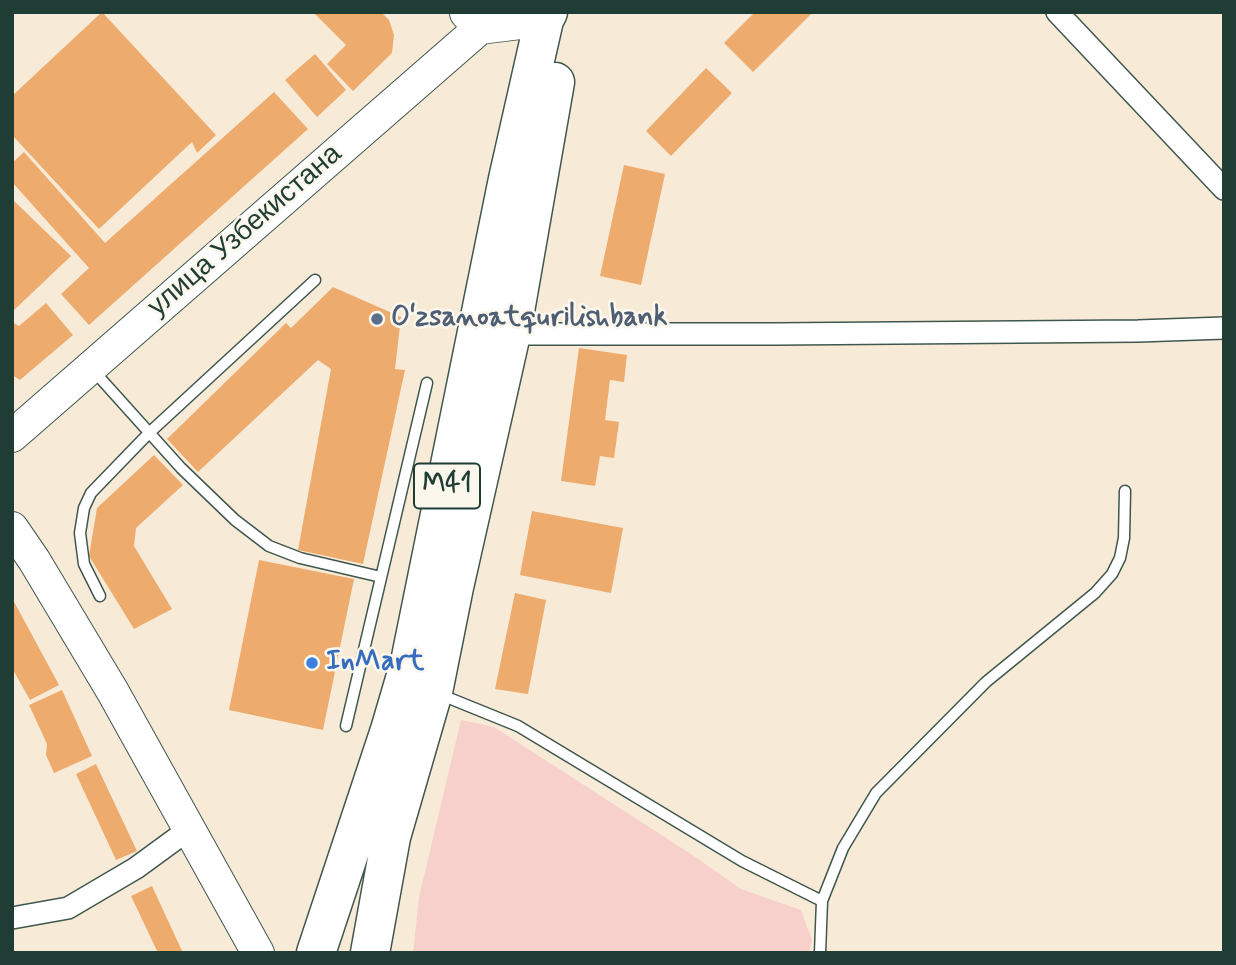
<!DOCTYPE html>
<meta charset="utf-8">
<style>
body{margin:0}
#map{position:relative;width:1236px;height:965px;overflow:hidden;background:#f7ebd8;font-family:Mynerve,sans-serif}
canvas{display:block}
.frame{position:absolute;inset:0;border:14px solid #1f3d34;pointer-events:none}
</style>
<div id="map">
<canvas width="1236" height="965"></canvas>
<div class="frame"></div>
</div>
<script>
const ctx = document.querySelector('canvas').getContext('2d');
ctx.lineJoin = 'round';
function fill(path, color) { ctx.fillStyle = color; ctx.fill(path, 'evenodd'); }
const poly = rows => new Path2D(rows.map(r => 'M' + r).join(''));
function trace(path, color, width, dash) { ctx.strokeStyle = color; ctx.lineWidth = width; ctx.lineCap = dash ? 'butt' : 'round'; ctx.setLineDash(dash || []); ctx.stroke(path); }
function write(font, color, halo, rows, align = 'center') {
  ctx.font = font + ' Mynerve,sans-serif'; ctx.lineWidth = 5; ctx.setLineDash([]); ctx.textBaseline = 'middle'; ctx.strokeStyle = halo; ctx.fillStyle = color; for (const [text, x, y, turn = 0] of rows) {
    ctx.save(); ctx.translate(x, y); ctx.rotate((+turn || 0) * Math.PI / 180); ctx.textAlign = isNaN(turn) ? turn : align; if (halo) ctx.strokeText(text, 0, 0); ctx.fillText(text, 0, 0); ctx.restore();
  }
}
fill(poly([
 [461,720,494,727,694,856,741,889,801,910,812,940,809,953,413,953,419,897]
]), '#f7d0cc');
fill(poly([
 [102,12,216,135,197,153,192,142,99,229,12,135,12,96],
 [313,12,381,12,389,20,394,35,392,53,353,91,327,64,346,45],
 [755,12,813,12,753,72,724,43],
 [315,54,346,90,317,117,285,80],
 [706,68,732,93,671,156,646,131],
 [274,92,308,129,89,325,61,294,89,268,12,182,12,163,24,152,105,243],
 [624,165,665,174,641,285,600,276],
 [12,199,71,256,12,312],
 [333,287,401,317,395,369,405,370,363,564,298,550,331,369,318,360,198,472,167,439,286,323,291,328],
 [46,303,73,335,20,380,12,375,12,322,19,326],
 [579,348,627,355,624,382,610,380,605,420,619,422,614,458,600,456,595,486,561,481],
 [154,455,183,485,136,528,134,546,172,609,134,629,89,556,97,508],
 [532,511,623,528,611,593,520,575],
 [259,560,354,579,323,730,229,710],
 [515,593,546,600,528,694,495,689],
 [12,598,59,685,30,700,12,668],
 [62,690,92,756,54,773,46,755,47,744,29,705],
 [96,764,137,851,116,860,76,774],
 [152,886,183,953,158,953,131,896]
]), '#edab6e');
const lane = poly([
 [92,369,181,468,235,520,269,546,300,558,381,577],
 [100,596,84,564,80,533,84,508,91,493,149,433,315,280],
 [439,694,518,726,742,861,822,901],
 [346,726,427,383],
 [820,953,822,901,843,848,876,793,986,682,1095,593,1112,574,1120,558,1124,538,1125,491]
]);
const street = poly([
 [1057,12,1224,189],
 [511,334,776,334,1138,331,1224,328],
 [12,918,68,908,136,868,188,830]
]);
const secondary = poly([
 [466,13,480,28,544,20],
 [12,436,480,28],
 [12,528,34,560,113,692,258,953]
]);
const highway = poly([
 [316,953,390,730,410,662,508,179,544,20,548,12],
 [370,953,391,837,433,692,454,587,511,334,555,82]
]);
trace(lane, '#3f574d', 13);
trace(street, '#3f574d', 24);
trace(secondary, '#3f574d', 34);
trace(highway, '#3f574d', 41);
trace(lane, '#fff', 10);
trace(street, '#fff', 21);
trace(secondary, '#fff', 32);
trace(highway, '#fff', 38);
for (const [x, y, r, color] of [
 [377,319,7,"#5c6f8a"],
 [312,663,7,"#3f7fe0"]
]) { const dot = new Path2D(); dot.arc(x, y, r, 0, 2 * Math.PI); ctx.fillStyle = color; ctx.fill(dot); trace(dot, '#fbf7ec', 2.5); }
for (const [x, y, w] of [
 [447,486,66]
]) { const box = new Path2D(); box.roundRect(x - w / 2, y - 22.5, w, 45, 5); ctx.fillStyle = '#fbf7ec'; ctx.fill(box); trace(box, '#1f3d34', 2); }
write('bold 26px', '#1f3d34', null, [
 ["M41",447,486]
]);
write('28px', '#1f3d34', '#fbf7ec', [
 ["улица Узбекистана",246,232,-41]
]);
write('bold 28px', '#4e5e75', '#fbf7ec', [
 ["Oʻzsanoatqurilishbank",391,319]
], 'left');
write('bold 28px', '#366cbe', '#fbf7ec', [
 ["InMart",326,663]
], 'left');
</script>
